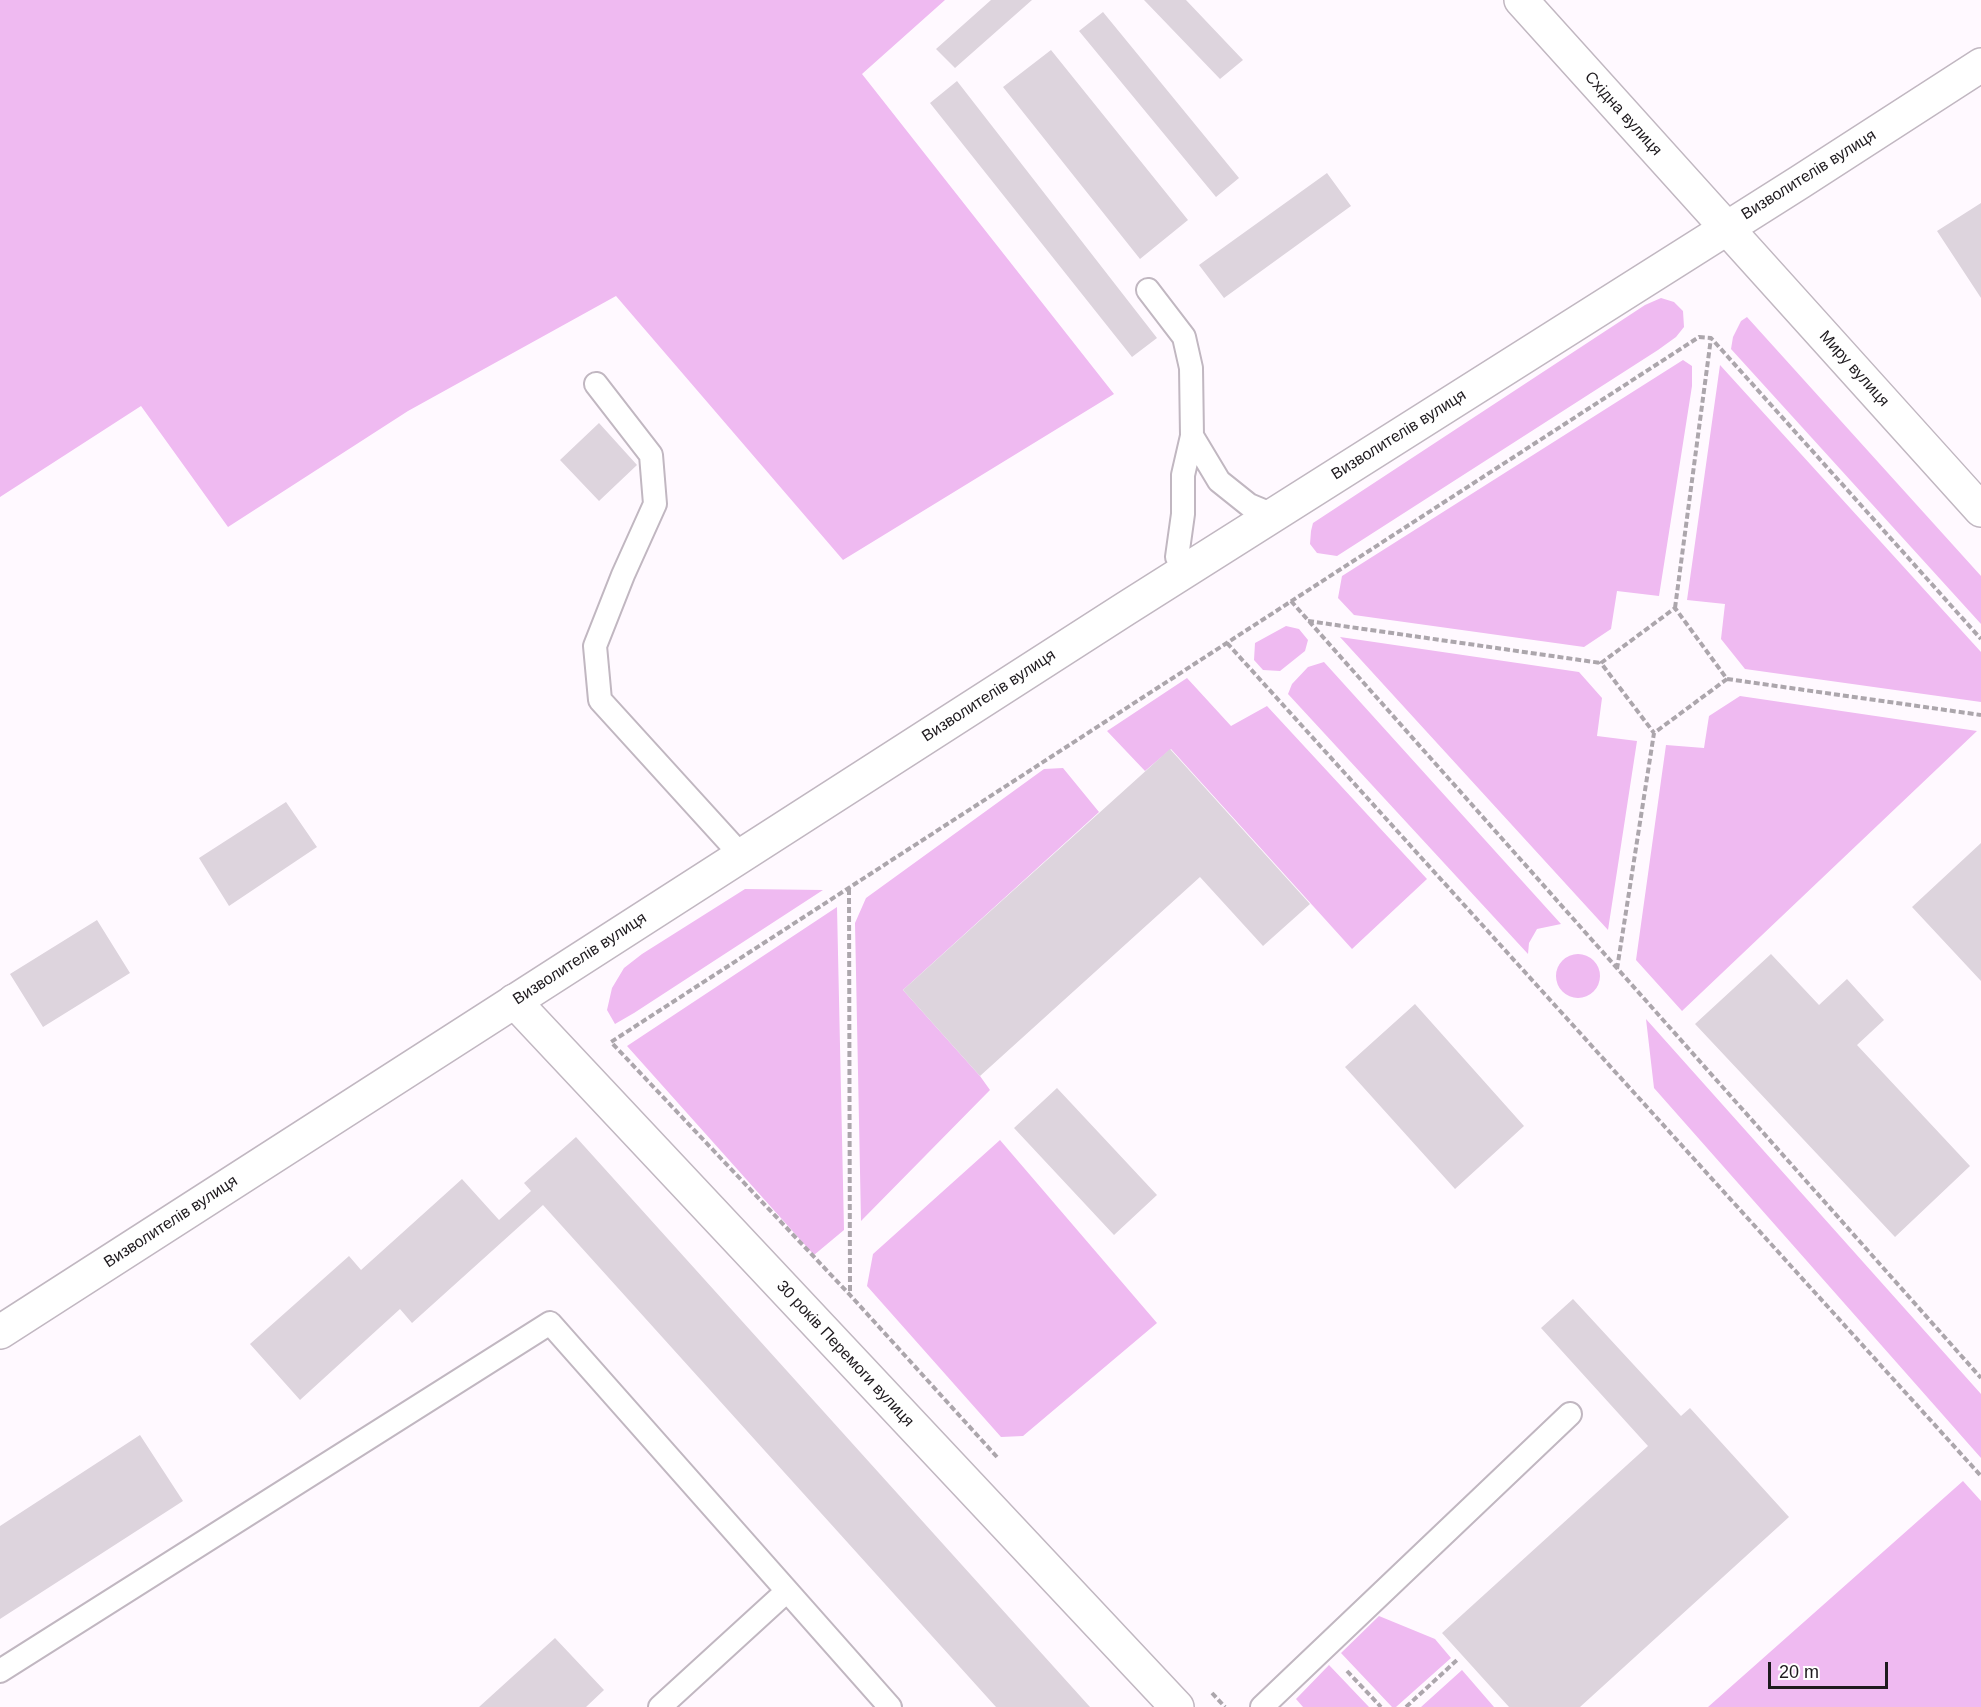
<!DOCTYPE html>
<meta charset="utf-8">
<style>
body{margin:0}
#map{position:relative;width:1981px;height:1707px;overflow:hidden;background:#fff9ff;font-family:Helvetica,sans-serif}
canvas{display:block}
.scale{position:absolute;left:1768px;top:1662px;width:120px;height:27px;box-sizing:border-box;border:3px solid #1e1a1e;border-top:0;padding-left:8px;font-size:18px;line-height:21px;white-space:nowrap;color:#1e1a1e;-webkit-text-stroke:4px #fff;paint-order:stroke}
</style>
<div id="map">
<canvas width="1981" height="1707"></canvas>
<div class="scale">20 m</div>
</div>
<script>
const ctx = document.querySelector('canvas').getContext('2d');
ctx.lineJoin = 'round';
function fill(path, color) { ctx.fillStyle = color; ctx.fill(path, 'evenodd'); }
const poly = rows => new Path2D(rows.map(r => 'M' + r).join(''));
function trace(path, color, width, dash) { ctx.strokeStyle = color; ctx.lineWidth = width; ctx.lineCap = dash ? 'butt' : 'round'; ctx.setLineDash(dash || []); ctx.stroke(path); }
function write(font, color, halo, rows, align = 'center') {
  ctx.font = font + ' Helvetica,sans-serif'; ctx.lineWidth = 6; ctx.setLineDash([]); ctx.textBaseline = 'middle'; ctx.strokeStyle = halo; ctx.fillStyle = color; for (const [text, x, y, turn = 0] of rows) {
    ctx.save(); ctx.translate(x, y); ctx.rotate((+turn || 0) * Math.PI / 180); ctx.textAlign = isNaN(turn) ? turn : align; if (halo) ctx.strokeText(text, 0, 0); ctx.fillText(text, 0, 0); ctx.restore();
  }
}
fill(poly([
 [0,0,945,0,862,74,1114,394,843,560,616,296,408,411,228,527,141,406,0,497],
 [1661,298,1674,302,1683,311,1684,327,1676,337,1658,350,1337,556,1317,553,1310,544,1311,531,1313,523,1645,305],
 [1747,317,1981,576,1981,624,1731,349,1733,337,1741,321],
 [1683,360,1692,366,1692,386,1659,596,1617,591,1611,629,1584,647,1354,615,1338,598,1342,576],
 [1720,365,1981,652,1981,702,1745,669,1721,639,1725,604,1687,600],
 [1286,626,1299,629,1308,640,1305,651,1280,671,1263,670,1254,660,1255,643],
 [1340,637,1579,672,1602,698,1597,736,1637,741,1608,930],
 [1324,662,1561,924,1537,929,1529,943,1528,954,1288,694,1292,684,1308,667],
 [1187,678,1231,726,1267,706,1427,879,1352,949,1171,749,1145,771,1107,731],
 [1740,696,1977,731,1682,1011,1636,960,1666,745,1704,748,1709,716],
 [1063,768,1099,812,903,990,980,1076,990,1090,861,1221,855,923,866,898,1044,769],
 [745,889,823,890,634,1013,615,1024,607,1010,612,988,624,968,642,954],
 [837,907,844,1230,814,1255,627,1046],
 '1556 976a22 22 0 1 1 44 0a22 22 0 1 1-44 0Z',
 [1646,1019,1981,1394,1981,1458,1654,1088],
 [1000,1140,1157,1323,1023,1436,1001,1437,867,1286,873,1254],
 [1963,1481,1981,1501,1981,1707,1708,1707],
 [1379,1616,1435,1639,1451,1658,1396,1707,1392,1707,1341,1653],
 [1329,1665,1369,1707,1303,1707,1296,1699],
 [1462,1670,1494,1707,1421,1707]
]), '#efbaf1');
fill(poly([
 [991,0,1032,0,955,68,936,49],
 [1144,0,1186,0,1243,60,1220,79],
 [1103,12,1239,178,1216,197,1079,31],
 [1051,50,1188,220,1140,259,1003,87],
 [957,81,1157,338,1132,357,930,103],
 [1327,173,1351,206,1224,298,1199,265],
 [1981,203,1981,298,1937,231],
 [599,423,637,465,599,501,560,460],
 [1170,749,1310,904,1263,946,1200,877,980,1076,903,990],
 [286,802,317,847,229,906,199,858],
 [1981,843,1981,981,1912,907],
 [97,920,130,973,43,1027,10,974],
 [1771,954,1819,1005,1847,979,1884,1020,1857,1045,1970,1166,1895,1237,1695,1024],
 [1415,1004,1524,1126,1455,1189,1345,1067],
 [1057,1088,1157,1195,1114,1235,1014,1128],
 [576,1137,1090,1707,996,1707,543,1205,412,1323,400,1309,300,1400,250,1344,349,1256,361,1270,462,1179,499,1220,531,1191,524,1183],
 [1573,1299,1681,1416,1690,1408,1789,1517,1580,1707,1509,1707,1442,1633,1648,1446,1541,1328],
 [140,1435,183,1501,0,1619,0,1526],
 [555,1638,604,1690,586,1707,479,1707]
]), '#ddd4dd');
const lane = poly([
 [1148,290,1184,337,1191,368,1192,436,1183,475,1183,514,1177,557,1186,571],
 [596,384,651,455,655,504,623,575,595,646,600,700,741,855],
 [1192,436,1219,481,1249,505,1273,515],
 [0,1671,550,1323,890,1707],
 [660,1707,787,1591],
 [1262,1707,1570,1414]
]);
const street = poly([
 [514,1001,1177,1707]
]);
const secondary = poly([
 [1521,0,1981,510],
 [0,1332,1125,609,1800,182,1981,65]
]);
trace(lane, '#c1b7c1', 26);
trace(street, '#c1b7c1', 36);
trace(secondary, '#c1b7c1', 36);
trace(poly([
 [1291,601,1981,1378],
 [1675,608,1711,338],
 [1308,621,1601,663],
 [1227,643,1981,1476],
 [1727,679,1981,715],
 [849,889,850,1295],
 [1617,969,1654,733,1727,679,1675,608,1601,663,1654,733],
 [997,1457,850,1295,611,1042,1699,337,1711,338,1981,639],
 [1347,1671,1381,1707],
 [1212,1693,1225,1707],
 [1406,1707,1457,1660]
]), '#aca6ac', 4, [6, 3]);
trace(lane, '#fff', 22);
trace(street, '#fff', 33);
trace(secondary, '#fff', 33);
write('16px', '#1e1a1e', '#fff', [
 ["Східна вулиця",1623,114,48],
 ["Визволителів вулиця",1809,175,-32],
 ["Миру вулиця",1854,369,48],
 ["Визволителів вулиця",1399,435,-32],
 ["Визволителів вулиця",989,696,-33],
 ["Визволителів вулиця",580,959,-33],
 ["Визволителів вулиця",171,1222,-33],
 ["30 років Перемоги вулиця",845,1354,47]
]);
</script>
